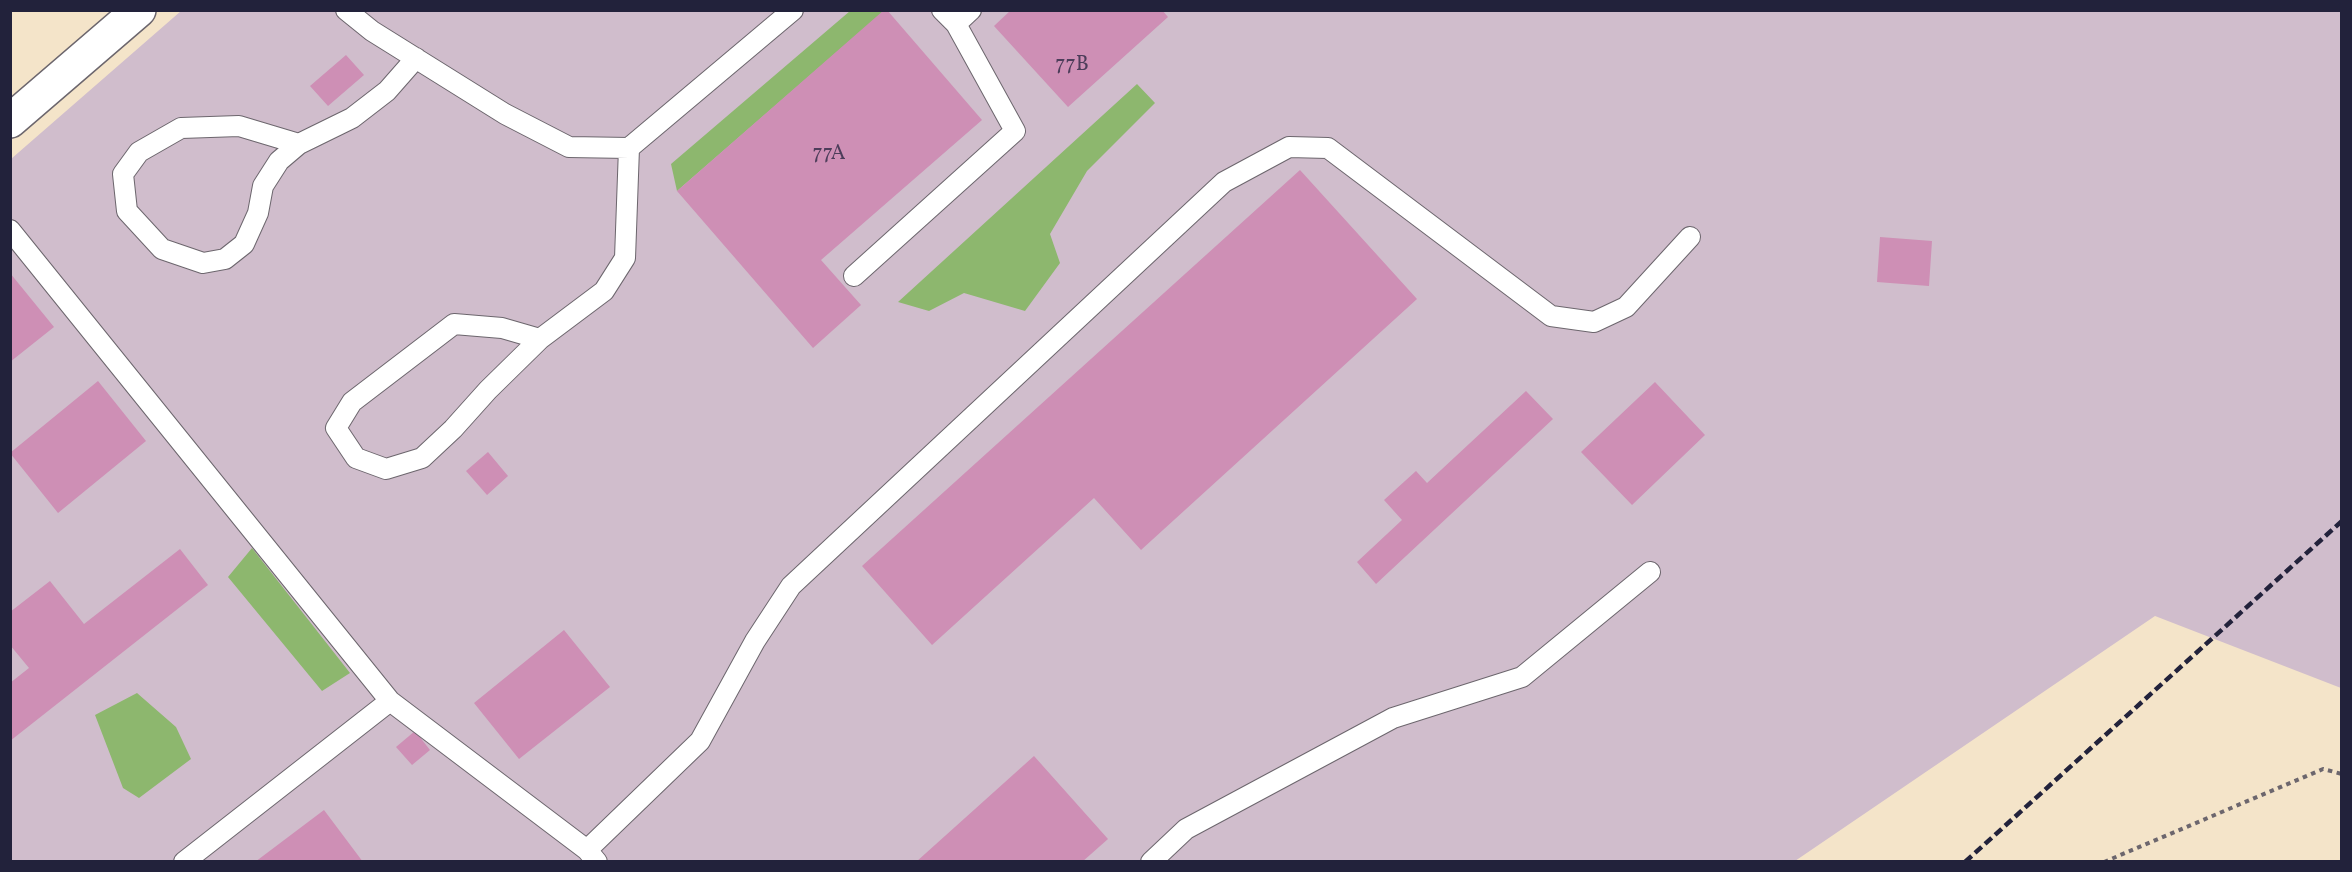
<!DOCTYPE html>
<meta charset="utf-8">
<style>
body{margin:0}
#map{position:relative;width:2352px;height:872px;overflow:hidden;background:#f4e4c9;font-family:Vollkorn,serif}
canvas{display:block}
.frame{position:absolute;inset:0;border:12px solid #22223b;pointer-events:none}
</style>
<div id="map">
<canvas width="2352" height="872"></canvas>
<div class="frame"></div>
</div>
<script>
const ctx = document.querySelector('canvas').getContext('2d');
ctx.lineJoin = 'round';
function fill(path, color) { ctx.fillStyle = color; ctx.fill(path, 'evenodd'); }
const poly = rows => new Path2D(rows.map(r => 'M' + r).join(''));
function trace(path, color, width, dash) { ctx.strokeStyle = color; ctx.lineWidth = width; ctx.lineCap = dash ? 'butt' : 'round'; ctx.setLineDash(dash || []); ctx.stroke(path); }
function write(font, color, halo, rows, align = 'center') {
  ctx.font = font + ' Vollkorn,serif'; ctx.lineWidth = 6; ctx.setLineDash([]); ctx.textBaseline = 'middle'; ctx.strokeStyle = halo; ctx.fillStyle = color; for (const [text, x, y, turn = 0] of rows) {
    ctx.save(); ctx.translate(x, y); ctx.rotate((+turn || 0) * Math.PI / 180); ctx.textAlign = isNaN(turn) ? turn : align; if (halo) ctx.strokeText(text, 0, 0); ctx.fillText(text, 0, 0); ctx.restore();
  }
}
fill(poly([
 [181,11,2341,11,2341,688,2155,616,1795,861,11,862,11,159]
]), '#d0bdcc');
fill(poly([
 [850,11,884,11,677,191,671,164],
 [1137,84,1155,103,1087,171,1050,234,1060,263,1025,311,964,293,929,311,898,302],
 [252,548,350,673,322,691,228,577],
 [137,693,176,727,191,759,139,798,123,788,95,715]
]), '#8db76e');
fill(poly([
 [884,10,887,10,982,120,821,260,861,305,813,348,677,191],
 [1011,10,1162,10,1168,17,1068,107,994,26],
 [346,55,364,75,328,106,310,86],
 [1300,170,1417,299,1141,550,1094,498,932,645,862,566],
 [1880,237,1932,241,1929,286,1877,282],
 [10,273,54,327,10,362],
 [98,381,146,441,58,513,10,453],
 [1655,382,1705,435,1632,505,1581,452],
 [1526,391,1553,419,1376,584,1357,562,1402,520,1384,500,1416,471,1427,483],
 [488,452,508,476,487,495,466,471],
 [180,549,208,585,10,741,10,683,29,668,10,645,10,612,50,581,84,624],
 [564,630,610,687,519,759,474,703],
 [415,731,430,750,412,765,396,747],
 [1034,756,1108,839,1082,862,916,862],
 [324,810,363,862,255,862]
]), '#ce8fb5');
const service = poly([
 [346,10,372,31,505,114,569,147,629,148,793,10],
 [942,10,956,24,971,10],
 [299,144,239,126,181,128,139,152,123,174,127,211,162,249,203,263,225,259,244,244,258,213,263,186,279,161,299,144,352,118,387,91,416,58],
 [10,230,390,701],
 [854,276,1015,131,956,24],
 [540,339,502,328,454,324,352,402,336,428,356,458,386,469,422,458,453,429,488,390,540,339,604,291,625,258,629,148],
 [587,850,700,741,755,641,791,586,1224,182,1289,147,1328,148,1551,316,1594,322,1626,307,1690,237],
 [184,862,390,701,587,850,597,862],
 [1151,862,1186,829,1393,718,1522,677,1650,572]
]);
const minor = poly([
 [10,121,139,10]
]);
trace(service, '#6c666d', 22);
trace(minor, '#6c666d', 36);
trace(poly([
 [2104,862,2323,769,2342,774]
]), '#6c666d', 4, [4.5, 4.5]);
trace(service, '#fff', 20);
trace(minor, '#fff', 33);
trace(poly([
 [1965,862,2342,521]
]), '#22223b', 4.5, [9, 4.5]);
write('21px', '#4d3d5a', null, [
 ["77В",1072,66],
 ["77А",829,155]
]);
</script>
